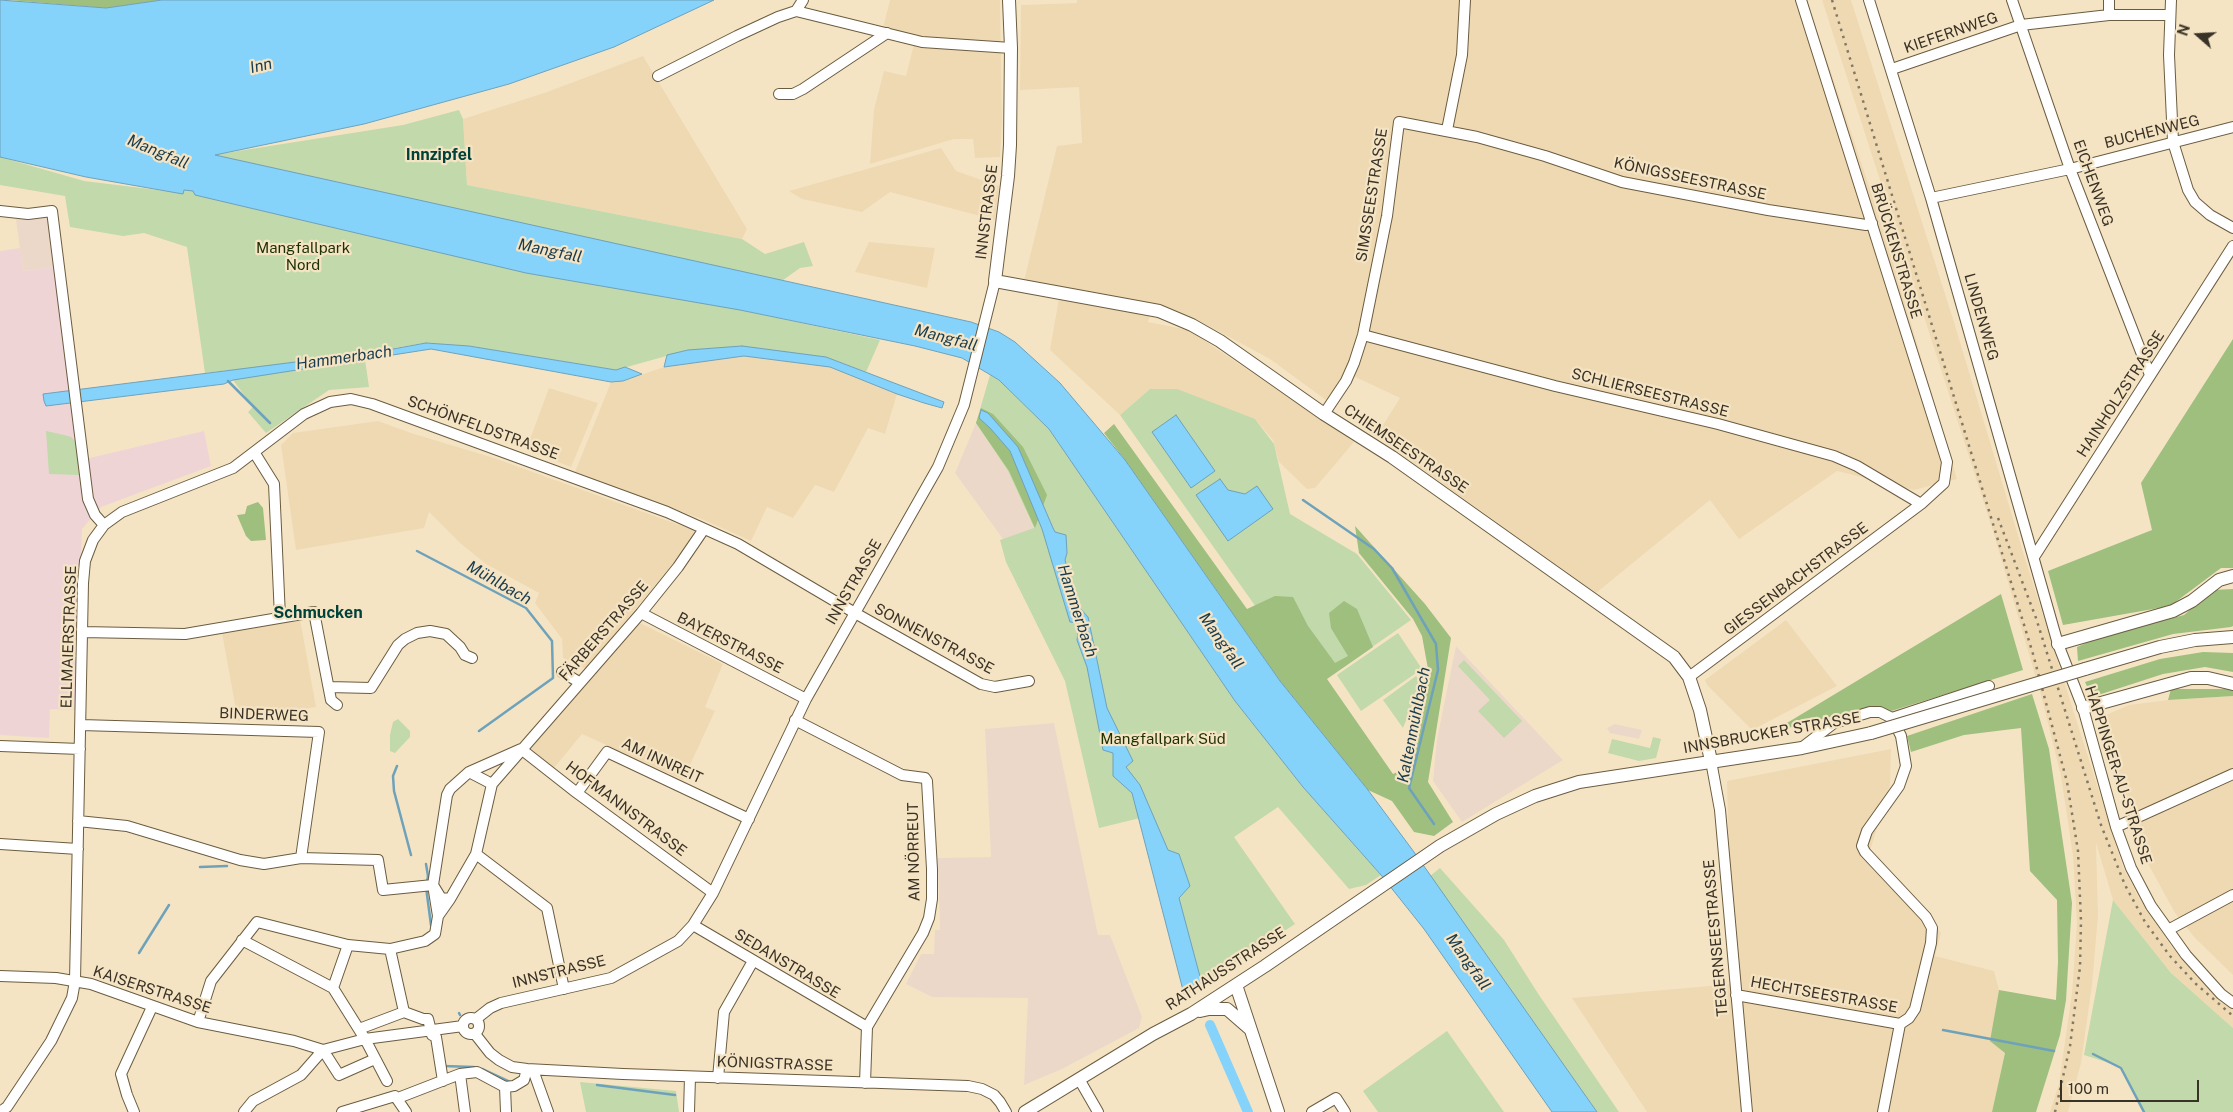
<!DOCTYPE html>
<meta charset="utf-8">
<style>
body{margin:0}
#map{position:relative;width:2233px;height:1112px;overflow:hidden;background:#f5e4c4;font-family:"Public Sans",sans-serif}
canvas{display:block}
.north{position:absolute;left:2173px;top:10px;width:50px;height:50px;-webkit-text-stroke:4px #f5e4c4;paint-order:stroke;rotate:289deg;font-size:14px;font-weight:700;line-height:20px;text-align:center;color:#393226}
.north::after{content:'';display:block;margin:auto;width:18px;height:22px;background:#393226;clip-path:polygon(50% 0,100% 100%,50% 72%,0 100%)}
.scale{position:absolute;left:2060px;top:1080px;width:139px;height:22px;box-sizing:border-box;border:2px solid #393226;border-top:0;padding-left:6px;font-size:15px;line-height:18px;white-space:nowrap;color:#393226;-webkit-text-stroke:4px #f5e4c4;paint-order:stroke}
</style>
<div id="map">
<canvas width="2233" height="1112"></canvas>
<div class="north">N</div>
<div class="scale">100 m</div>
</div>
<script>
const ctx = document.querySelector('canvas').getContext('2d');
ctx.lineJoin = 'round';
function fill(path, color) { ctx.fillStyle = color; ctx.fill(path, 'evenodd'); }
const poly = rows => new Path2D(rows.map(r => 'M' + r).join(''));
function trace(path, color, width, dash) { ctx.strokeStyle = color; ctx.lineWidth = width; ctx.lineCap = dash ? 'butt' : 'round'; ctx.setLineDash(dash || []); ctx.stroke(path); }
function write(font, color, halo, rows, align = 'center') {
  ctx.font = font + ' "Public Sans",sans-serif'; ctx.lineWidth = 4.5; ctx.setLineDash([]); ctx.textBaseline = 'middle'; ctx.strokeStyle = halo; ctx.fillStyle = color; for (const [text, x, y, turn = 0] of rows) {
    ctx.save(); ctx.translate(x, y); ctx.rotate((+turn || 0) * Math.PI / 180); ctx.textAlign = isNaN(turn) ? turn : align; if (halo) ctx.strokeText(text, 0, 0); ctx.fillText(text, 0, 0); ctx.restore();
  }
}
fill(poly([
 [890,0,1000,0,1002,123,1000,157,975,158,973,139,954,139,870,164,874,109,884,71,906,76,916,36,883,28],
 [1077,0,1807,0,1883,228,1957,479,1914,490,1837,471,1739,539,1710,500,1596,593,1376,436,1400,398,1349,374,1330,403,1270,359,1194,318,1153,305,1148,322,1189,330,1354,442,1315,488,1307,489,1279,462,1273,440,1255,419,1150,389,1120,415,1050,350,1059,298,1024,281,1057,146,1082,143,1079,87,1020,90,1021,5,1077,3],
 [1822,0,1851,0,1954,322,2023,552,2123,867,2139,898,2171,946,2214,991,2233,1006,2233,1028,2171,973,2113,900,2096,843,2098,916,2092,985,2081,1063,2068,1112,2050,1112,2059,1084,2072,993,2077,924,2073,856,2061,776,2041,695,1993,531],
 [643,56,747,229,742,239,467,185,463,119,547,92],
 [941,148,956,171,999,186,995,220,890,192,862,212,802,199,789,191],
 [869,242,935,248,927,288,855,272],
 [744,356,830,367,897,394,885,434,868,428,834,492,815,485,793,518,767,507,751,541,704,520,575,472,611,382,623,381,664,367],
 [549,388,598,403,571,467,526,450],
 [378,421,411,433,494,458,699,532,586,669,563,658,562,639,535,603,539,593,486,564,460,543,429,512,424,528,296,550,281,445,293,433],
 [300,619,316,707,238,721,222,633],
 [1786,620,1837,686,1752,730,1707,685,1705,680],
 [640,623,723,664,705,707,715,711,683,780,582,734,554,768,530,748],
 [2233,696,2233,975,2195,938,2175,913,2134,838,2099,718,2129,705,2168,700],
 [1891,749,1890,785,1870,851,1941,933,1935,956,1994,971,1999,990,1991,1041,2005,1052,1992,1112,1647,1112,1572,998,1732,984,1727,781]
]), '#efd9b2');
fill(poly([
 [47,215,54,267,23,271,16,219],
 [976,423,1008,471,1034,529,1003,539,955,473],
 [1456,646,1563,760,1462,822,1433,781,1437,739],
 [1054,723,1098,935,1110,935,1142,1017,1139,1028,1062,1069,1024,1085,1028,998,932,997,906,984,921,954,934,954,935,930,940,930,938,858,991,857,985,729],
 [1615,724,1642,730,1639,739,1610,733,1607,728]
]), '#ecd8c9');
fill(poly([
 [20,248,23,271,54,267,81,460,204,431,211,466,101,507,82,529,75,710,50,709,49,738,0,735,0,251]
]), '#efd4d6');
fill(poly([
 [459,110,463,119,467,185,742,239,765,254,804,242,813,266,800,268,741,310,880,340,866,372,826,357,688,350,616,370,469,346,425,343,364,353,369,387,329,390,266,433,248,412,253,407,233,380,231,370,205,373,187,247,144,233,123,236,70,227,65,196,0,185,0,157,84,181,166,191,213,155,403,125],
 [990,375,999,380,1049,429,1235,701,1303,787,1381,875,1366,885,1349,889,1278,807,1234,837,1295,924,1210,980,1184,994,1140,818,1099,828,1065,681,1006,562,1000,540,1034,528,1008,471,976,423],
 [1150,389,1177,389,1255,419,1274,444,1290,514,1357,554,1411,620,1326,679,1256,607,1120,415],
 [46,431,64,435,71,437,76,442,80,475,49,474],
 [1398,633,1422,669,1361,711,1337,675],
 [1464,660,1522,721,1504,738,1478,711,1490,700,1458,666],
 [1416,676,1421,683,1403,728,1383,700],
 [398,719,410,731,410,737,395,753,390,751,390,735,393,722],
 [1653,737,1661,739,1656,758,1639,761,1608,753,1612,739,1650,748],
 [1440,868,1504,940,1539,995,1619,1112,1597,1112,1430,876],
 [2113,900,2171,973,2233,1028,2233,1112,2144,1112,2122,1067,2084,1055],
 [1447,1031,1504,1112,1378,1112,1363,1091],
 [580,1082,676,1091,679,1112,586,1112]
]), '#c1d9ab');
fill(poly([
 [9,0,162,0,106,8],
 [2233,339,2233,568,2221,568,2170,606,2063,625,2048,571,2152,530,2141,483],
 [981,408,993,414,1023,447,1047,495,1035,528,1009,471,976,423],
 [1114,424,1247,609,1275,596,1293,597,1308,626,1335,663,1348,656,1331,628,1329,613,1344,601,1357,609,1373,647,1327,679,1393,774,1401,770,1428,669,1422,636,1413,619,1359,553,1355,526,1425,604,1451,638,1428,782,1453,822,1434,836,1414,832,1392,801,1368,790,1280,681,1125,460,1104,433],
 [258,502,263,508,266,540,251,541,246,536,237,515,245,514,247,506],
 [2233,589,2233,626,2231,627,2173,634,2078,661,2077,647,2100,637,2184,615,2213,590],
 [2001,594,2023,670,1869,718,1846,713,1772,732],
 [2203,652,2233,653,2233,672,2205,667,2163,674,2092,697,2085,682,2160,659],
 [2171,689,2233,689,2233,696,2168,700],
 [2032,694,2049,749,2072,903,2066,1000,2060,1035,2036,1112,1992,1112,2005,1053,1990,1041,1999,990,2056,1000,2058,962,2057,900,2030,871,2021,728,1964,735,1911,752,1907,736]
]), '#9ebf7e');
const water = poly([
 [0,0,106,8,162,0,714,0,614,47,509,84,364,124,215,155,971,322,999,332,1015,342,1060,383,1125,460,1280,681,1368,790,1414,852,1597,1112,1552,1112,1424,929,1381,875,1303,787,1235,701,1049,429,999,380,962,358,915,346,740,310,526,273,195,195,193,191,184,190,183,194,86,177,0,157,0,0],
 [426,343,469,346,616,370,625,367,642,374,623,381,611,382,431,349,233,380,224,384,46,406,44,401,43,394,382,351,426,343],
 [742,346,826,357,944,402,942,408,924,403,897,394,830,367,744,356,664,367,667,355,688,350,742,346],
 [981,410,988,413,1018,447,1053,528,1055,532,1066,535,1067,553,1065,560,1077,605,1088,617,1107,708,1133,761,1126,767,1140,785,1168,850,1179,854,1190,886,1179,898,1202,984,1184,994,1132,793,1113,776,1113,753,1103,750,1087,667,1077,640,1079,623,1070,622,1042,529,1010,451,990,428,979,418,981,410],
 [1176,415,1215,471,1191,488,1152,432,1176,415],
 [1220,479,1228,490,1245,494,1257,486,1273,509,1228,541,1196,495,1220,479]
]);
fill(water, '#85d2fb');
trace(water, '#6ea2bb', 1);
trace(poly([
 [228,381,270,423],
 [1303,500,1374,549,1392,568,1436,644,1438,670,1409,788,1434,824],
 [417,551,526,608,552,641,553,678,479,731],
 [397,766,393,776,394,791,411,855],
 [426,864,428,876,427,882],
 [200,867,227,866],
 [426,887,431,925],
 [139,953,169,905],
 [459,1013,460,1015],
 [1943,1030,2054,1051],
 [2093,1054,2121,1068,2144,1112],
 [443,1066,474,1067],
 [482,1069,510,1082],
 [597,1085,675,1095]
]), '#6ea2bb', 2.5);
trace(poly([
 [1210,1025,1248,1112]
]), '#85d2fb', 10);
const minor = poly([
 [1869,0,1931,198,2058,644,2083,708,2116,827,2131,868,2151,906,2186,955,2221,994,2233,1003],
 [2012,0,2070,169,2150,375],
 [2171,0,2169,55,2173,142,2188,190,2195,202,2210,215,2233,228],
 [796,11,922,42,1011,48],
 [2109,15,2109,0],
 [1892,69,2021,25,2109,15,2169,15],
 [658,76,737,36,778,17,796,11,803,0],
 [779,94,793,94,803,89,887,33],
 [1447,130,1462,55,1465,0],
 [1931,198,2070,169,2233,127],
 [0,211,28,214,52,211,88,499,95,515,104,525],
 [1363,335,1555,386,1718,424,1834,456,1857,466,1921,504],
 [1324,414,1346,381,1354,363,1363,335,1387,216,1399,122,1477,137,1545,156,1622,182,1768,210,1866,225,1872,223],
 [254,452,274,484,280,617],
 [2034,557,2233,246],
 [641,613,806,699],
 [82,632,185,634,314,612,331,700,337,705],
 [562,672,579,682],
 [1689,677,1921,504,1944,483,1947,462,1801,0],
 [329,687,371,688,398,645,405,639,417,633,430,631,446,634,460,647,465,655,472,658],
 [1892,718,1989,686],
 [795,720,902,775,925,778,927,781,932,869,932,899,929,918,923,933,867,1027,865,1083],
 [81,725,319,732,301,858],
 [0,746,80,749],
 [1711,761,1720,810,1747,1112],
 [469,772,492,784],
 [577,793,607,752,749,819],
 [78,821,127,826,240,860,264,864,301,858,378,860,383,890,433,885,447,795,450,789,469,772,521,749,577,793,713,893],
 [2116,827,2233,774],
 [0,844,78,849],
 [476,854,547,908,564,989],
 [450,899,476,854,492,784,641,613,678,567,704,529],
 [693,925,867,1027],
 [2168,930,2233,895],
 [242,940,333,988,365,1039,387,1081],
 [390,949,404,1012,423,1019,428,1019,432,1035,436,1037,443,1081],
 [0,976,56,978,91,984,198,1022,294,1041,323,1050],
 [333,988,348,945],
 [1736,995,1900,1024,1909,1018,1915,1009,1931,943,1932,928,1926,917,1865,852,1862,846,1867,831,1899,786,1906,766,1901,736,1892,718,1880,712,1870,712,1834,723,1804,746],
 '463 1026a8 8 0 1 1 16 0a8 8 0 1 1-16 0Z',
 [476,1019,490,1008,501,1003,611,978,678,941,693,925,713,893,806,699,938,467,964,405,995,281],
 [198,1022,211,981,257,922,348,945,390,949,425,941,435,934,438,916,433,885,441,898,450,899,438,916],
 [359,1029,404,1012],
 [475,1034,490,1053,499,1060,512,1067,527,1069,623,1074,968,1086,982,1089,994,1095,1000,1102,1006,1112],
 [323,1050,365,1039,463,1026],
 [323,1050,339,1075,375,1059],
 [533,1070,548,1112],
 [460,1074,465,1112],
 [718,1078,724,1012,753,961],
 [1079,1079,1098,1112],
 [505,1087,506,1112],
 [398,1098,460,1074,477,1072,505,1087,514,1086,524,1080,527,1069],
 [0,1112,7,1107,51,1041,72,998,75,981,83,583,85,561,93,540,104,525,122,512,233,468,304,414,330,402,351,399,372,404,667,512,738,544,855,613,981,684,995,687,1029,681],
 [134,1112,127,1095,121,1074,152,1007],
 [244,1112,253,1101,301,1075,323,1050],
 [342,1112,395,1096,406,1112],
 [689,1112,690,1077],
 [1312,1112,1336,1098,1345,1112],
 [1883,1112,1900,1024]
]);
const major = poly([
 [1009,0,1011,48,1010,145,1008,176,995,281,1159,311,1192,325,1220,341,1324,414,1392,457,1674,657,1689,677,1700,710,1711,761],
 [2058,644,2173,611,2192,601,2219,580,2233,576],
 [2085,669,2160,647,2195,640,2233,637],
 [2083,708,2191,678,2208,678,2233,684],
 [1236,985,1278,1112],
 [1200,1011,1209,1009,1227,1009,1250,1029],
 [1025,1112,1153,1034,1191,1014,1265,966,1440,846,1496,814,1535,796,1579,782,1802,748,1871,733]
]);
trace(minor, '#6b5c40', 12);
trace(major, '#6b5c40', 14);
trace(minor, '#fff', 10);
trace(major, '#fff', 12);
trace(poly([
 [1832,0,2033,654,2067,782,2078,851,2081,921,2080,967,2070,1046,2055,1112],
 [1998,518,2036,618,2101,825,2125,885,2145,922,2170,956,2196,984,2233,1016]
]), '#827864', 2.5, [2.5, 5]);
const majorBridge = poly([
 [1871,733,2085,669]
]);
trace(majorBridge, '#6b5c40', 14, []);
trace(majorBridge, '#fff', 12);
write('15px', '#393226', '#f5e4c4', [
 ["KIEFERNWEG",1951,33,-19],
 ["BUCHENWEG",2152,132,-14],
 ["KÖNIGSSEESTRASSE",1690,179,12],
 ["EICHENWEG",2093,183,70],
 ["SIMSSEESTRASSE",1372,195,-81],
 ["INNSTRASSE",987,212,-83],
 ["BRÜCKENSTRASSE",1896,251,73],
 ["LINDENWEG",1981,317,74],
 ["SCHLIERSEESTRASSE",1650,393,14],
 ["HAINHOLZSTRASSE",2121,394,-57],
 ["SCHÖNFELDSTRASSE",483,428,20],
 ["CHIEMSEESTRASSE",1406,449,34],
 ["GIESSENBACHSTRASSE",1796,579,-37],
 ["INNSTRASSE",854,582,-60],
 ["FÄRBERSTRASSE",604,631,-49],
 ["ELLMAIERSTRASSE",69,637,-88],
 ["SONNENSTRASSE",934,639,28],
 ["BAYERSTRASSE",730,643,27],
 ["BINDERWEG",264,715,2],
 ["INNSBRUCKER STRASSE",1772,733,-10],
 ["AM INNREIT",662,761,25],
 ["HAPPINGER-AU-STRASSE",2118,775,72],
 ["HOFMANNSTRASSE",626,809,37],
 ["AM NÖRREUT",914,852,-91],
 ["TEGERNSEESTRASSE",1716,938,-95],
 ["SEDANSTRASSE",787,964,31],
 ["RATHAUSSTRASSE",1226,969,-33],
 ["INNSTRASSE",559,972,-14],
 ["KAISERSTRASSE",152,990,18],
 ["HECHTSEESTRASSE",1824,995,10],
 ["KÖNIGSTRASSE",775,1064,2]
]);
write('15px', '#1c3001', '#f5e4c4', [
 ["Mangfallpark",303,248],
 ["Nord",303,265],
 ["Mangfallpark Süd",1163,739]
]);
write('italic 16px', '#193b4d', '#f5e4c4', [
 ["Inn",261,66,-13],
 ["Mangfall",158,152,23],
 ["Mangfall",550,251,12],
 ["Mangfall",946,338,15],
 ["Hammerbach",344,358,-8],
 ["Mühlbach",499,583,30],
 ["Hammerbach",1077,611,72],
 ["Mangfall",1221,641,55],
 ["Kaltenmühlbach",1414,725,-79],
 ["Mangfall",1468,962,55]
]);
write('bold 16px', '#004139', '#f5e4c4', [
 ["Innzipfel",439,155],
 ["Schmucken",318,613]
]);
</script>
